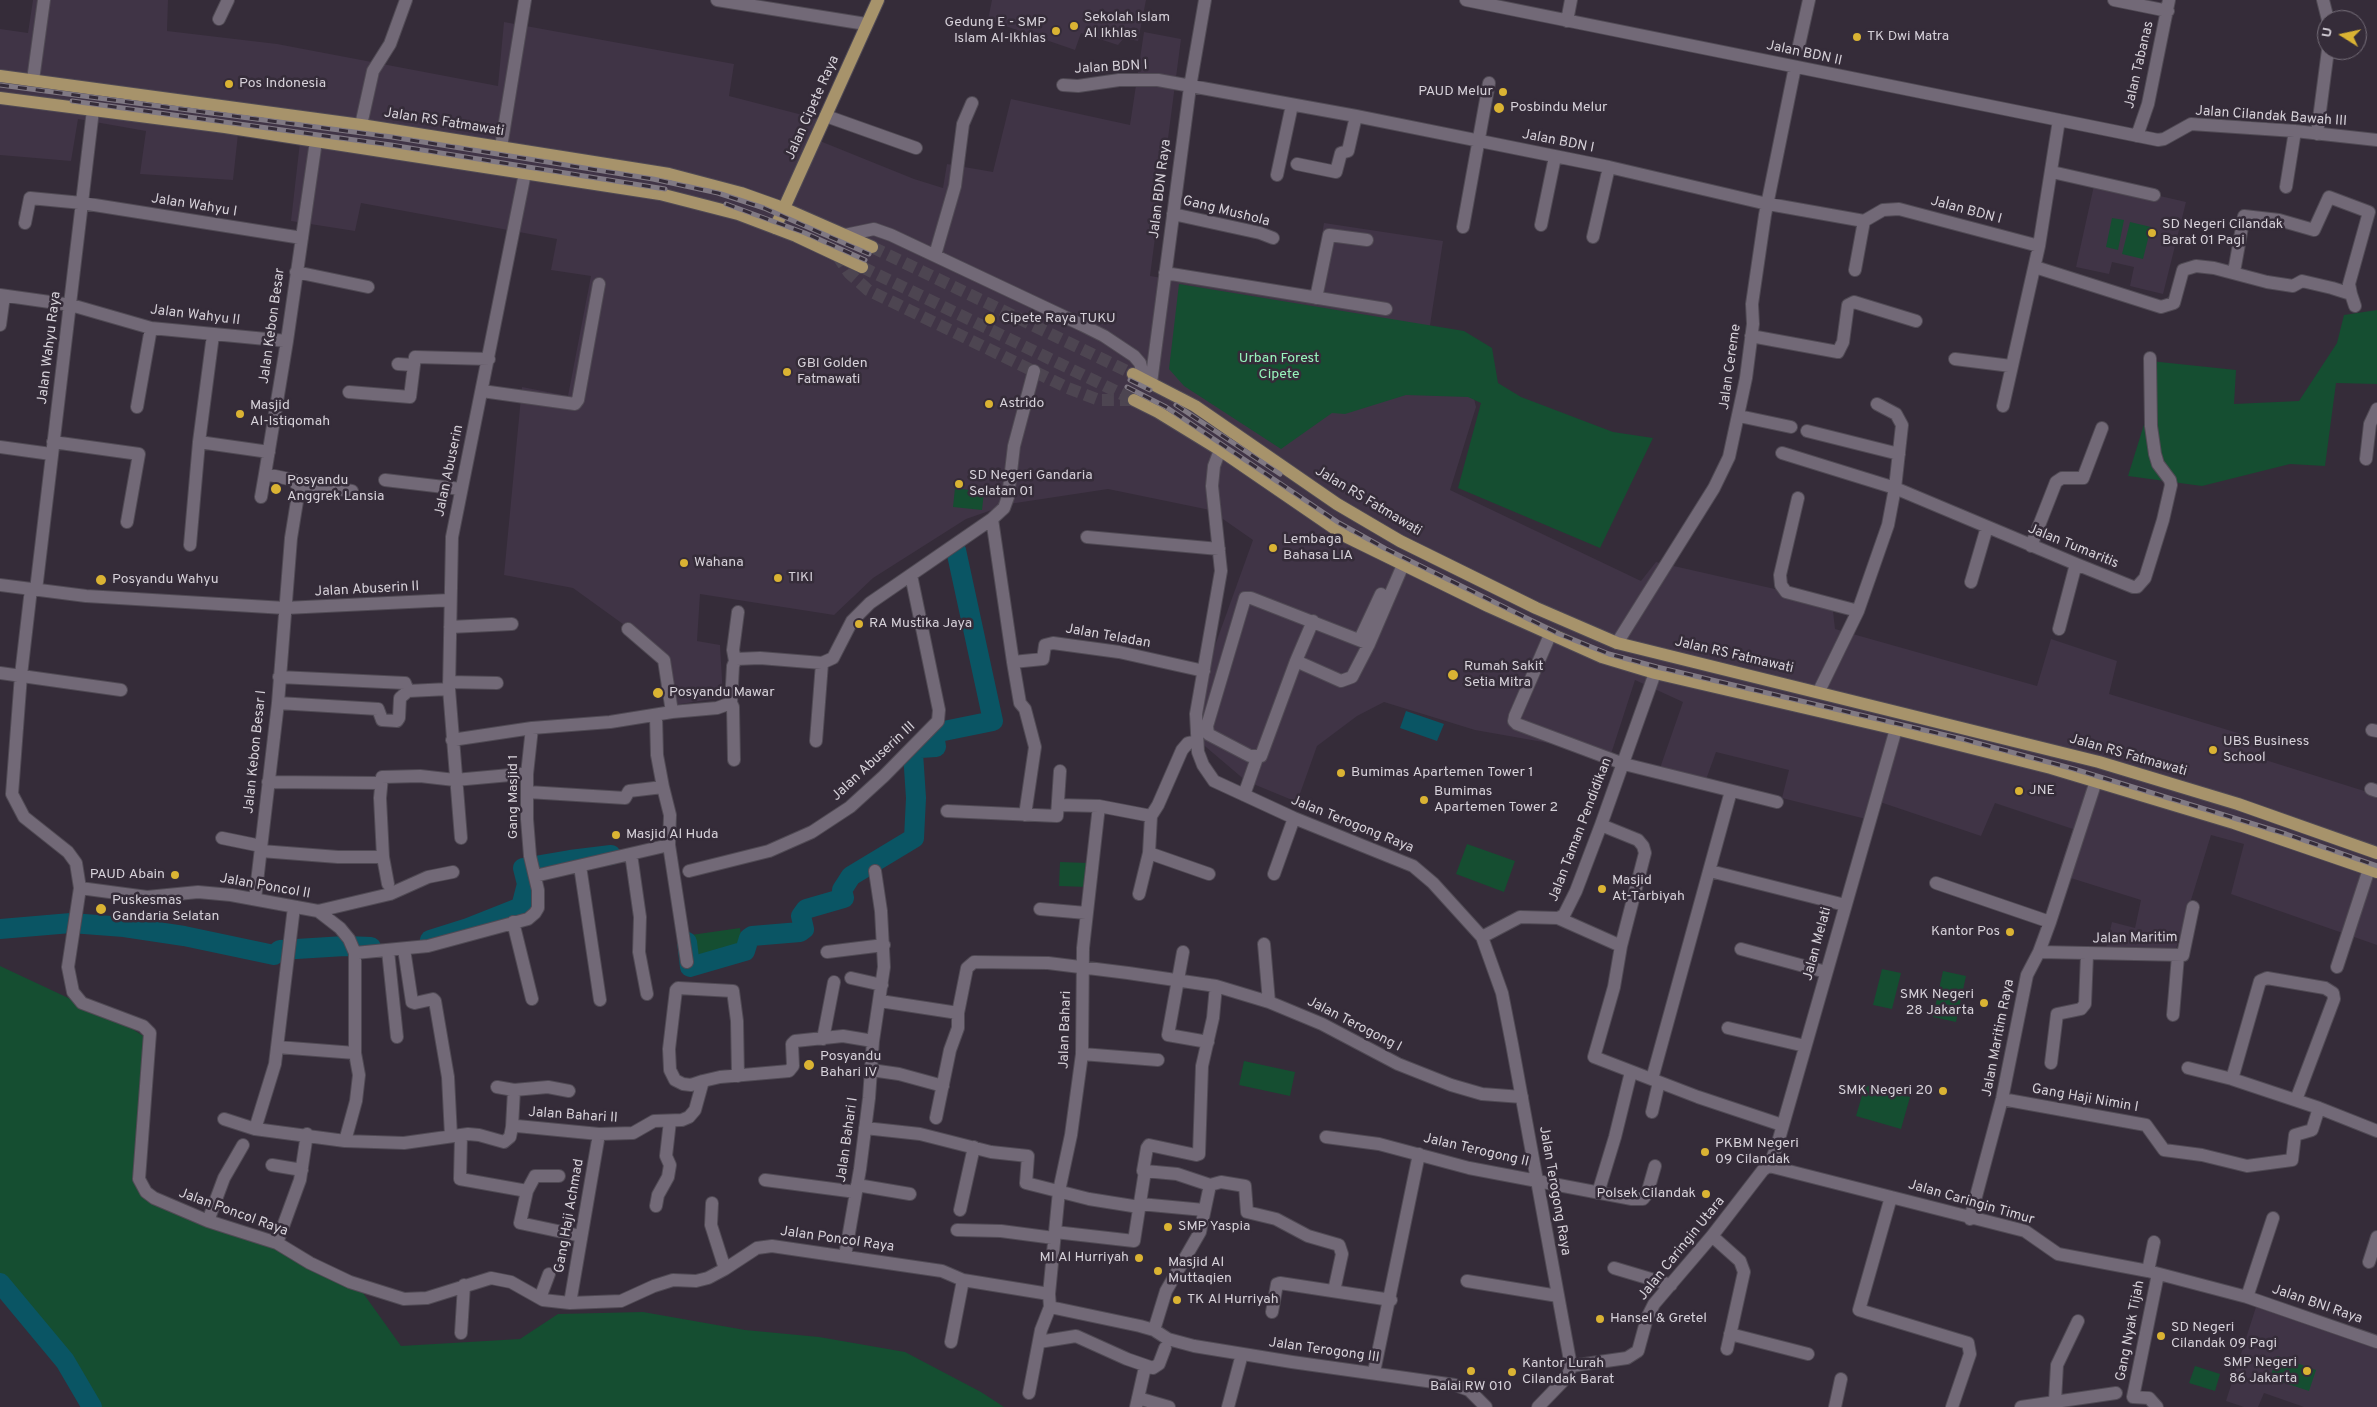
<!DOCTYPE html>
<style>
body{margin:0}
#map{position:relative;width:2377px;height:1407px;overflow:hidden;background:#352c39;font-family:Overpass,sans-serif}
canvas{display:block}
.north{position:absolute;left:2317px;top:10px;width:50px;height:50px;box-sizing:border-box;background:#352c39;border:1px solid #756e79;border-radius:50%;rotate:280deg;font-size:14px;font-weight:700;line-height:20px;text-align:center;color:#d6d1d9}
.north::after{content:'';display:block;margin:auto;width:18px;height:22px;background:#dab333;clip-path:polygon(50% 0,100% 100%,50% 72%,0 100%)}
</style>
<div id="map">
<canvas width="2377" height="1407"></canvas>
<div class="north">U</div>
</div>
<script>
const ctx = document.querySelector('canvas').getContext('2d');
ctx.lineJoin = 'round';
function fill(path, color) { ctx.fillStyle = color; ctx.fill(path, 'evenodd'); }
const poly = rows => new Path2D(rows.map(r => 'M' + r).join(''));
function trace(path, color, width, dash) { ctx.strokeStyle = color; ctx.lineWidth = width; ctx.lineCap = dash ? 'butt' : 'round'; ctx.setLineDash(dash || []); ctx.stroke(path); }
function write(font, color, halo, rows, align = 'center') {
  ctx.font = font + ' Overpass,sans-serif'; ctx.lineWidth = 5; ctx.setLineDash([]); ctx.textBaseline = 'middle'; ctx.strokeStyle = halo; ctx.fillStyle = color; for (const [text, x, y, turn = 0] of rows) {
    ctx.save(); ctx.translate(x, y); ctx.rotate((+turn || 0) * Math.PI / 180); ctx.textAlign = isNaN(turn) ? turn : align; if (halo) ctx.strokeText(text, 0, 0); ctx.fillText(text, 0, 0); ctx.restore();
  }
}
fill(poly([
 [33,0,168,0,167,31,277,44,498,86,504,22,734,64,729,96,818,119,810,137,914,179,943,188,947,164,993,172,1011,99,1130,125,1144,32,1181,39,1150,276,1311,302,1324,223,1443,241,1426,351,1469,377,1476,407,1450,490,1641,581,1656,562,1832,602,1835,629,2037,686,2051,639,2117,661,2109,694,2261,740,2259,758,2377,795,2377,945,2231,894,2244,844,2211,835,2175,952,2106,948,2112,922,2135,928,2141,900,2058,874,2073,829,1995,803,1981,836,1874,800,1870,820,1782,798,1789,770,1716,752,1704,785,1659,771,1683,702,1635,680,1611,754,1475,730,1384,702,1357,716,1317,746,1297,802,1246,781,1193,736,1190,715,1253,540,1210,510,1108,489,1009,504,966,519,873,578,834,615,700,594,697,641,720,645,723,697,669,706,663,661,634,632,573,588,504,575,522,387,568,396,591,276,551,270,557,239,361,203,355,231,291,221,300,142,238,134,233,180,140,174,146,131,78,119,71,161,0,155,0,29,28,33],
 [992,0,1146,0,1138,41,1124,38,1118,45,1081,33,1075,50,988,20],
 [2095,181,2186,202,2163,294,2130,286,2134,267,2112,262,2109,274,2076,267],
 [2256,1307,2377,1349,2377,1407,2304,1407,2264,1393,2258,1407,2244,1407,2226,1401]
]), '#403446');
fill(poly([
 [2112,218,2124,220,2118,250,2106,247],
 [2130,222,2151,227,2143,259,2122,254],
 [1179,284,1464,331,1492,348,1498,383,1521,397,1613,432,1653,438,1600,548,1458,488,1481,403,1468,397,1406,395,1345,414,1332,413,1281,449,1184,386,1169,369],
 [2377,310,2377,384,2336,383,2325,466,2290,464,2202,486,2128,476,2151,402,2144,397,2150,361,2236,370,2234,404,2299,401,2337,343,2344,315],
 [955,488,984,492,982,510,953,507],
 [1467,844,1515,861,1504,892,1456,874],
 [1060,862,1088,863,1087,887,1059,886],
 [740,928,743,948,694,955,691,935],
 [0,966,126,1025,145,1037,133,1177,149,1201,267,1241,358,1286,401,1346,520,1339,558,1314,643,1312,745,1330,819,1337,905,1352,981,1392,1004,1407,92,1407,65,1361,0,1283],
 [1882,969,1901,973,1892,1009,1873,1005],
 [1943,971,1966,976,1956,1022,1933,1017],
 [1244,1061,1295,1072,1290,1096,1239,1085],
 [1865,1085,1910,1097,1901,1129,1856,1116],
 [2277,1356,2316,1370,2309,1391,2270,1378],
 [2195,1366,2220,1374,2215,1391,2189,1383]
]), '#154e31');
fill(poly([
 [1406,711,1444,724,1437,741,1400,728]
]), '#0a5564');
trace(poly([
 [0,929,71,923,124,927,184,936,274,955,280,950,345,946,371,947],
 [430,940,468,928,521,907,527,884,523,868,570,860,611,855],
 [687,942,690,967,745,951,749,938,752,936,800,932,804,929,801,916,806,909,844,898,842,890,851,876,914,838,916,798,913,753,920,748,936,747,934,733,993,721,956,550],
 [0,1283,65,1361,92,1407]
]), '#0a5564', 20);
trace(poly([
 [837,255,849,273,868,290,1068,388,1099,400,1134,400]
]), '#4d4551', 12, [12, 6]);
trace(poly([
 [872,247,1133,374],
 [862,267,1134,400]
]), '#4d4551', 12, [12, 6]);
const minor = poly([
 [717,0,866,24],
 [1466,0,2158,140,2164,139,2191,124,2295,131,2377,140],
 [2114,0,2168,11],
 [2323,0,2328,20],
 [219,19,228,0],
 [1567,21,1571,0],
 [1799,45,1809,0],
 [33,80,44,0],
 [1063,85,1078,86,1119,80,1158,80,1356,116,1609,167,1763,203,1864,221,1883,210,1899,209,2039,246],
 [826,116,916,148],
 [361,125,373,71,390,44,406,0],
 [2317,134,2328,50],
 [2137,136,2148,104,2169,0],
 [501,147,525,0],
 [1297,164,1336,172,1341,153,1348,151,1356,116],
 [2052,172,2154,195],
 [1277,175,1292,105],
 [2286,187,2295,131],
 [1173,214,1260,233,1273,238],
 [25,223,30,198,82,203,302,238],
 [1541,225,1555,157],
 [1463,227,1489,83],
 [845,235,874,229,891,235,1082,325,1104,336,1134,356,1140,363,1144,379],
 [1593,237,1609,167],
 [935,255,955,186,963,124,972,103],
 [2035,267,2161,307,2174,303,2183,270,2196,266,2214,268,2267,282,2293,286,2302,281,2332,288,2351,294,2355,306],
 [1855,270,1864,221],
 [296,272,368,287],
 [2234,272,2244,216,2279,220,2314,230,2329,197,2369,212,2349,284,2351,294],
 [1165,273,1386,309],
 [0,295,71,305,151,328,287,341],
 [1316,298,1329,235,1367,240],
 [0,325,4,296],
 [1751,336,1838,352,1843,342,1848,305,1854,302,1916,321],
 [1955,359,2011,366],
 [398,364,413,365],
 [1151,383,1190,87,1205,0],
 [482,391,575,404,578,400,599,284],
 [349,392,410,397,415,357,489,359],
 [2003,406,2039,246,2059,120],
 [137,407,151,328],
 [1739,416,1791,427],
 [1807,431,1899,454],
 [53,442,139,454,127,522],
 [199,442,269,452],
 [0,447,51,454],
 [1220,450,1214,466,1212,486,1221,571,1196,714,1198,752,1203,765,1214,781,1294,818,1413,866,1433,883,1482,937,1502,993,1512,1044,1571,1366,1568,1376,1538,1407],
 [1782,453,1895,488,2076,564,2133,587,2137,587,2145,578,2163,520,2171,485,2170,480,2158,464,2155,454,2151,426,2150,358],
 [2366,459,2370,424,2377,409],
 [385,480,461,489],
 [298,483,352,491],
 [261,497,265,474],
 [1798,498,1780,575,1781,585,1786,592,1858,611],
 [992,519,1013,662,1043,659,1045,645,1053,643,1119,652,1204,671],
 [1087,537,1219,549],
 [190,545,199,442,213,335],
 [2031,546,2056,482,2062,478,2083,478,2102,428],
 [1971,582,1987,527],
 [0,585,86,596,285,608,450,600],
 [31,589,21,675,12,794,24,817,68,852,76,863,80,888,68,967,73,992,82,1003,143,1026,150,1033,139,1179,146,1192,154,1198,208,1221,277,1243,310,1263,350,1282,404,1299,427,1298,491,1278,511,1282,543,1300,570,1303,621,1301,654,1286,673,1280,696,1281,708,1278,725,1269,757,1248,772,1246,942,1271,963,1280,1049,1294],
 [36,590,93,110],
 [450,627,512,624],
 [628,629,664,660,672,712],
 [2059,629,2076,564],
 [1550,635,1515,716,1514,721,1517,724,1624,764,1777,802],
 [1360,639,1381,594],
 [1617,643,1714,488,1729,457,1746,378,1753,324,1752,304,1765,215,1795,67],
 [1369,644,1251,598,1245,598,1207,726,1208,734,1250,756,1261,756,1296,661,1341,681,1352,677,1369,644,1403,565],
 [735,661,733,650,738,612],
 [1296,661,1313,621],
 [1013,662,1020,703,1025,709,1035,747,1025,815],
 [0,673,121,690],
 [279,677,405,683,408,691],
 [449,682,497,683],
 [1819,691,1858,611,1888,525,1895,488,1902,425,1896,414,1877,404],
 [278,703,378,709,382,720,397,721,399,718,400,698,408,691,449,689],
 [731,703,733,666,736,659,760,658,822,663,833,658,852,621,870,603,992,519,1004,508,1008,497,1014,446,1034,371],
 [731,703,733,707,734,760],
 [656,716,657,755,663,787],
 [2372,730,2377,731],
 [452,740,532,728,610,722,672,712,717,708,731,703],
 [816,741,822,663],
 [268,782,380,783],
 [2371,789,2377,791],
 [528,792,625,798,629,791,663,787,670,815,669,845,535,876],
 [1244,795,1257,758],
 [1058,805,1099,806,1151,816,1158,805,1182,750,1188,743,1197,741],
 [947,811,1057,816,1060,771],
 [1601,825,1638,840,1643,846,1645,853,1621,946,1614,987,1594,1057,1698,1097,1782,1125],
 [222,838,261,846],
 [461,838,449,689,452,537,525,173],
 [669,845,687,962],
 [261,851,338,857,383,857],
 [1149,853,1209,874],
 [631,854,640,917,639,952,647,994],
 [580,866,600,1000],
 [689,871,769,851,812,832,850,807,884,776,938,721,939,710,911,575],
 [1710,871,1845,905],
 [1274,874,1294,818],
 [1936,883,2050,922],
 [388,884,383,857,380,798,382,777,420,776,455,780,521,774],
 [80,888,147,897,198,892,231,895,318,911,340,928,349,939,355,953,355,1053,359,1075,356,1101,345,1141],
 [1139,894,1149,853,1151,816],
 [255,899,278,703,291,538,299,489,294,480,265,474,287,341,316,141],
 [1040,909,1086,913],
 [318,911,390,894,428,877,453,872],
 [1558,918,1621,946],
 [513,922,532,999],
 [1482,937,1520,917,1558,918,1564,915,1576,891,1601,825,1655,673],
 [1264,944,1269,1002],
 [404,949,412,1002,415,1003,433,999,435,1001,448,1077,451,1136],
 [1741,949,1826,972],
 [388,951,397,1037],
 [827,952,884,945],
 [1183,952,1168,1035,1208,1042],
 [2039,952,2183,955,2193,907],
 [355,953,428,946,528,919,535,913,538,908,538,890,530,856,527,819,527,774,532,728],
 [2337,967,2369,869],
 [851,978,882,985],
 [880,1001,958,1013,967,968,974,962,1048,963,1128,973,1216,986,1269,1002,1322,1024,1398,1064,1451,1085,1482,1094,1522,1097],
 [2173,1015,2178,956],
 [1728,1028,1805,1046],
 [823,1039,834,982],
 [277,1047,355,1053],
 [1082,1054,1158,1060],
 [2051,1063,2057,1014,2081,1009,2085,1004,2087,955],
 [2188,1068,2232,1079,2319,1108,2377,1131],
 [871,1070,899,1074,943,1086],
 [1652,1079,1731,791],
 [2232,1079,2260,981,2267,978,2325,988,2333,993,2334,999,2296,1100],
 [703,1081,691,1085,683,1084,675,1080,670,1070,669,1049,676,990,678,988,733,991,737,1021,738,1076],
 [497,1087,514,1090,512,1127],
 [514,1090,548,1087,569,1091],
 [2002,1099,2146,1125,2164,1150,2202,1155,2247,1166,2292,1160,2295,1135,2312,1130,2319,1108],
 [1652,1112,1659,1082],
 [936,1118,950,1050,958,1028,958,1013],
 [224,1119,255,1129,345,1141,404,1143,468,1134,479,1135,504,1142,510,1137,512,1127,517,1126,599,1134,633,1133,654,1121,682,1120,689,1117,695,1110,703,1081,720,1077,789,1071,793,1066,792,1044,795,1041,843,1036,873,1041],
 [865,1128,920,1134,991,1152,1028,1156,1026,1183,1089,1199,1139,1207],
 [255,1129,275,1064,294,907],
 [461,1135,460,1179,527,1191,535,1176,559,1176],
 [1326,1137,1379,1144,1469,1168,1632,1199,1643,1199,1647,1194,1655,1166],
 [272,1165,302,1170],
 [1769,1166,2025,1231,2058,1254,2148,1271,2247,1297,2377,1342],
 [1769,1166,1777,1146,1896,729],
 [1143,1171,1147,1148,1149,1145,1196,1155,1199,1154,1202,1066,1213,1018,1216,986],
 [765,1180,856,1192],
 [857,1185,910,1194],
 [1210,1185,1221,1182,1245,1186,1247,1212,1276,1219,1308,1236,1339,1245,1342,1254,1334,1291],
 [527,1191,520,1223,581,1236],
 [1598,1193,1615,1137,1631,1072],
 [1891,1197,1859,1310,1968,1343,1970,1354,1952,1407],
 [712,1203,711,1225,725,1269],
 [1140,1204,1204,1210],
 [656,1206,658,1195,668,1177,670,1165,666,1156,670,1121],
 [960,1210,974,1147],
 [1970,1219,2002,1099,2027,975,2039,952,2050,922,2096,781],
 [208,1221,224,1178,243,1145],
 [957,1230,1001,1231,1054,1238],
 [1055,1232,1134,1241,1145,1171,1177,1174,1210,1185],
 [1712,1236,1740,1261,1744,1272,1727,1349],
 [277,1243,300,1180,307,1134],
 [845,1256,860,1169,869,1098,873,1041,884,967,881,911,875,871],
 [2369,1262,2377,1237],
 [1614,1268,1671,1285],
 [2148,1271,2154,1242],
 [1467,1281,1558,1296],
 [2247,1297,2273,1218],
 [540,1298,549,1274],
 [570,1303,599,1134],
 [1050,1307,1140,1326,1154,1330,1168,1339,1194,1346,1292,1362,1455,1385,1469,1390,1486,1407],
 [1272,1312,1277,1284,1280,1283,1391,1300],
 [1154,1330,1166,1291,1200,1232,1210,1185],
 [461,1333,464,1285],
 [1730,1334,1808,1354],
 [951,1342,963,1280],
 [1039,1342,1076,1336,1127,1359,1153,1368,1159,1364,1165,1348],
 [1571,1366,1627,1358,1638,1351,1647,1318,1654,1304,1712,1236,1763,1170,1769,1166],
 [1374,1372,1419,1154],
 [1029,1393,1041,1330,1050,1307,1049,1294,1059,1191,1071,1135,1082,1054,1083,948,1099,806],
 [1138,1398,1169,1407],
 [2055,1401,2057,1365,2078,1321],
 [1136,1407,1145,1367],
 [1228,1407,1242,1354],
 [1835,1407,1841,1379],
 [2021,1407,2116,1393],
 [2157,1407,2149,1398,2133,1397,2158,1274]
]);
const major = poly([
 [0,76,361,125,669,174,741,193,783,208,872,247],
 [0,98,225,127,660,194,738,214,796,236,862,267],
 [775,228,878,0],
 [1133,374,1195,406,1337,504,1400,541,1536,608,1617,643,2099,762,2238,804,2377,853],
 [1134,400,1158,412,1220,450,1347,537,1488,606,1602,657,1655,673,1896,729,2051,768,2234,823,2377,872]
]);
trace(minor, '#504a54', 14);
trace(major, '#504a54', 14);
trace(minor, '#726977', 12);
trace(major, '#a7936b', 12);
const rail = poly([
 [0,85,392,137,653,179,718,193,764,208,869,254],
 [72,101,391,145,665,189],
 [726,204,805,233,865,260],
 [1130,380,1150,390],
 [1127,387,1166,407,1339,523,1386,549,1559,634,1609,654,1657,667,1962,739,2074,769,2286,834,2377,866],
 [1176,405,1280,474]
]);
trace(rail, '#807984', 5);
trace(rail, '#352c39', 3, [9]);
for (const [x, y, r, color] of [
 [1074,26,5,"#dab333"],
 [1056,31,5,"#dab333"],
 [1857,37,5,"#dab333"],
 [229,84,5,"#dab333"],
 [1503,92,5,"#dab333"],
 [1499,108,6,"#dab333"],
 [2152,233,5,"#dab333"],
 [990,319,6,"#dab333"],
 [787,372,5,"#dab333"],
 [989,404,5,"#dab333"],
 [240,414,5,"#dab333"],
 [959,484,5,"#dab333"],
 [276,489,6,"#dab333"],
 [1273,548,5,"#dab333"],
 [684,563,5,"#dab333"],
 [778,578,5,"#dab333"],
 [101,580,6,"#dab333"],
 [859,624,5,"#dab333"],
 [1453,675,6,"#dab333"],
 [658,693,6,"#dab333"],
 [2213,750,5,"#dab333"],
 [1341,773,5,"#dab333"],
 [2019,791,5,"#dab333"],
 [1424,800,5,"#dab333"],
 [616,835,5,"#dab333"],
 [175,875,5,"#dab333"],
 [1602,889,5,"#dab333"],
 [101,909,6,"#dab333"],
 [2010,932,5,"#dab333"],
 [1984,1003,5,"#dab333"],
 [809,1065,6,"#dab333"],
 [1943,1091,5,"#dab333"],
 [1705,1152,5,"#dab333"],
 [1706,1194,5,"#dab333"],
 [1168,1227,5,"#dab333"],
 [1139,1258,5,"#dab333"],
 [1158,1271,5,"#dab333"],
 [1177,1300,5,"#dab333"],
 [1600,1319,5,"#dab333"],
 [2161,1336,5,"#dab333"],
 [1471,1371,5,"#dab333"],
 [2307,1371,5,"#dab333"],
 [1512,1372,5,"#dab333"]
]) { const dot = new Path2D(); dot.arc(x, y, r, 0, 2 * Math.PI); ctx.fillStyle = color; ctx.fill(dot); trace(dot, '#352c39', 2); }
write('14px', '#d6d1d9', '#352c39', [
 ["Sekolah Islam",1084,18],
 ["Al Ikhlas",1084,34],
 ["Gedung E - SMP",1046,23,"right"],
 ["Islam Al-Ikhlas",1046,39,"right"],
 ["TK Dwi Matra",1867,37],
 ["Pos Indonesia",239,84],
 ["PAUD Melur",1493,92,"right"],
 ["Posbindu Melur",1510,108],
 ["SD Negeri Cilandak",2162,225],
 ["Barat 01 Pagi",2162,241],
 ["Cipete Raya TUKU",1001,319],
 ["GBI Golden",797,364],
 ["Fatmawati",797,380],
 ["Astrido",999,404],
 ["Masjid",250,406],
 ["Al-Istiqomah",250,422],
 ["SD Negeri Gandaria",969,476],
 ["Selatan 01",969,492],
 ["Posyandu",287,481],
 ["Anggrek Lansia",287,497],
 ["Lembaga",1283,540],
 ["Bahasa LIA",1283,556],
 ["Wahana",694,563],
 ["TIKI",788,578],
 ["Posyandu Wahyu",112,580],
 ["RA Mustika Jaya",869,624],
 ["Rumah Sakit",1464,667],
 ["Setia Mitra",1464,683],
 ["Posyandu Mawar",669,693],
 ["UBS Business",2223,742],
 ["School",2223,758],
 ["Bumimas Apartemen Tower 1",1351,773],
 ["JNE",2029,791],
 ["Bumimas",1434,792],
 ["Apartemen Tower 2",1434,808],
 ["Masjid Al Huda",626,835],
 ["PAUD Abain",165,875,"right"],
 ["Masjid",1612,881],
 ["At-Tarbiyah",1612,897],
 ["Puskesmas",112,901],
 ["Gandaria Selatan",112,917],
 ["Kantor Pos",2000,932,"right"],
 ["SMK Negeri",1974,995,"right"],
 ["28 Jakarta",1974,1011,"right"],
 ["Posyandu",820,1057],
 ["Bahari IV",820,1073],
 ["SMK Negeri 20",1933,1091,"right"],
 ["PKBM Negeri",1715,1144],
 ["09 Cilandak",1715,1160],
 ["Polsek Cilandak",1696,1194,"right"],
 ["SMP Yaspia",1178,1227],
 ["MI Al Hurriyah",1129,1258,"right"],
 ["Masjid Al",1168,1263],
 ["Muttaqien",1168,1279],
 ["TK Al Hurriyah",1187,1300],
 ["Hansel & Gretel",1610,1319],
 ["SD Negeri",2171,1328],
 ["Cilandak 09 Pagi",2171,1344],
 ["SMP Negeri",2297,1363,"right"],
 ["86 Jakarta",2297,1379,"right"],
 ["Kantor Lurah",1522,1364],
 ["Cilandak Barat",1522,1380],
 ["Balai RW 010",1471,1387,"center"]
], 'left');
write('14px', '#d6d1d9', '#352c39', [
 ["Jalan BDN II",1804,54,12],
 ["Jalan Tabanas",2140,65,-77],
 ["Jalan BDN I",1111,68,-3],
 ["Jalan Cipete Raya",813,108,-66],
 ["Jalan Cilandak Bawah III",2271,117,4],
 ["Jalan RS Fatmawati",444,123,9],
 ["Jalan BDN I",1558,142,11],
 ["Jalan BDN Raya",1161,189,-83],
 ["Jalan Wahyu I",194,206,9],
 ["Jalan BDN I",1966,211,15],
 ["Gang Mushola",1226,212,14],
 ["Jalan Wahyu II",195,316,7],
 ["Jalan Kebon Besar",273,326,-82],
 ["Jalan Wahyu Raya",50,348,-83],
 ["Jalan Cereme",1731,367,-82],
 ["Jalan Abuserin",450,471,-78],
 ["Jalan RS Fatmawati",1368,502,31],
 ["Jalan Tumaritis",2073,547,22],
 ["Jalan Abuserin II",367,590,-3],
 ["Jalan Teladan",1108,637,10],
 ["Jalan RS Fatmawati",1734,656,13],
 ["Jalan Kebon Besar I",256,752,-84],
 ["Jalan RS Fatmawati",2128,756,16],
 ["Jalan Abuserin III",874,762,-43],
 ["Gang Masjid 1",514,797,-90],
 ["Jalan Terogong Raya",1352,825,22],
 ["Jalan Taman Pendidikan",1581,830,-69],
 ["Jalan Poncol II",265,887,10],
 ["Jalan Maritim",2135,939,-1],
 ["Jalan Melati",1818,944,-75],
 ["Jalan Terogong I",1354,1025,27],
 ["Jalan Bahari",1066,1030,-88],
 ["Jalan Maritim Raya",1999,1038,-79],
 ["Gang Haji Nimin I",2085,1099,10],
 ["Jalan Bahari II",573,1116,4],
 ["Jalan Bahari I",848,1140,-82],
 ["Jalan Terogong II",1476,1151,13],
 ["Jalan Terogong Raya",1554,1191,80],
 ["Jalan Caringin Timur",1971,1203,16],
 ["Jalan Poncol Raya",233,1213,20],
 ["Gang Haji Achmad",570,1216,-80],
 ["Jalan Poncol Raya",837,1240,8],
 ["Jalan Caringin Utara",1682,1249,-51],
 ["Jalan BNI Raya",2317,1305,19],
 ["Gang Nyak Tijah",2131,1331,-79],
 ["Jalan Terogong III",1324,1351,8]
]);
write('14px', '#98f5bd', '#352c39', [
 ["Urban Forest",1279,359],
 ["Cipete",1279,375]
]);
</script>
